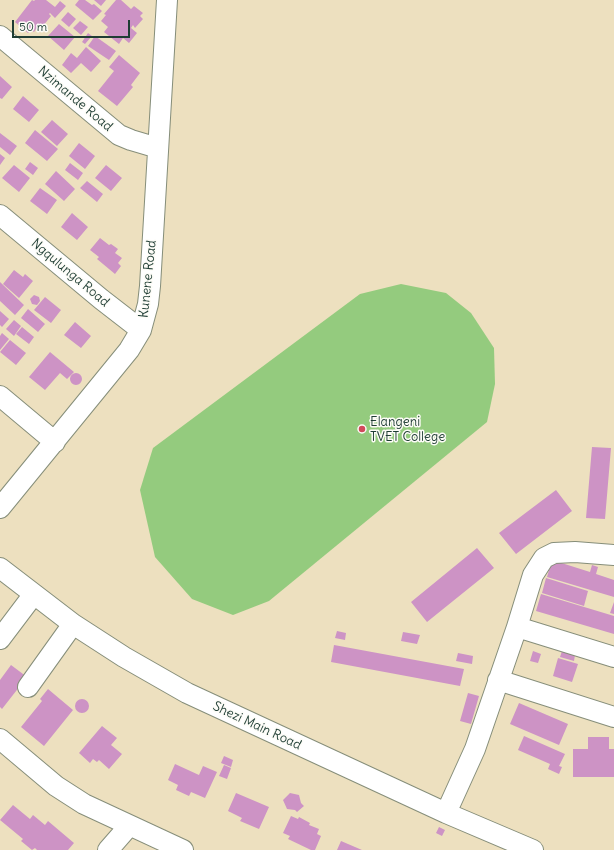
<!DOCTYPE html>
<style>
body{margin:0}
#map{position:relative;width:614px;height:850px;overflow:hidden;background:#ede0bf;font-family:Delius,sans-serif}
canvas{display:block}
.scale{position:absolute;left:12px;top:20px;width:118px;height:18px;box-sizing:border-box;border:2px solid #1f3d34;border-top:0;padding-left:5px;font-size:12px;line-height:14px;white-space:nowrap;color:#1f3d34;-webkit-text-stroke:3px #fdfcf7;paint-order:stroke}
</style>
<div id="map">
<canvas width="614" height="850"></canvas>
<div class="scale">50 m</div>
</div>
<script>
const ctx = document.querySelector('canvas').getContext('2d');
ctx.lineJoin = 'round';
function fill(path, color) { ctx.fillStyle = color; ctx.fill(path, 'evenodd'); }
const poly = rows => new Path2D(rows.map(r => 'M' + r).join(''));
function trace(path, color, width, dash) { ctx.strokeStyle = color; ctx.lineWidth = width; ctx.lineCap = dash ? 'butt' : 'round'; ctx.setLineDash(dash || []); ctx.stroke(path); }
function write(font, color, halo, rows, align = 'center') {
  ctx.font = font + ' Delius,sans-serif'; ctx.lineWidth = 3; ctx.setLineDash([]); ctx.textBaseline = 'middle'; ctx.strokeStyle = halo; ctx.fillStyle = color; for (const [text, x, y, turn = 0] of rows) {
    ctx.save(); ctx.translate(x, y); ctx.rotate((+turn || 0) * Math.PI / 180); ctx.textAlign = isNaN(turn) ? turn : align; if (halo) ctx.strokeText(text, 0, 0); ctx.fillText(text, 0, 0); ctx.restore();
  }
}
fill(poly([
 [401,284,446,293,471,313,494,348,495,384,487,422,269,601,233,615,192,599,155,557,140,490,153,448,360,294]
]), '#94cb7e');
fill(poly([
 [32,0,34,1,35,0,46,0,55,7,60,1,66,6,55,18,50,13,49,14,51,16,39,31,36,29,34,32,31,30,28,33,15,22],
 [79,0,85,0,92,5,94,4,102,11,93,20,75,5],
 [94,0,106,0,101,6],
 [116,0,121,0,131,9,134,6,143,13,140,16,143,19,135,28,133,25,131,28,137,33,129,43,123,38,119,44,104,32,108,27,101,21,106,15,104,14],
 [68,12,76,19,69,27,61,20],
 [80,21,88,27,81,35,73,28],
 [59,24,75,37,64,50,48,36],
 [88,33,92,36,85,44,82,42],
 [95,36,116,51,109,60,88,46],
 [86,47,101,61,91,72,81,63,71,73,62,65,71,53,77,58],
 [119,55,140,73,131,85,133,87,117,106,98,91,114,71,109,67],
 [0,76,12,87,2,99,0,98],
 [23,96,39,110,29,122,13,109],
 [52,120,68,134,57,146,41,132],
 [35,130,58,149,47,161,25,143],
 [0,133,17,146,10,155,0,147],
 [79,143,95,156,85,169,69,156],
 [0,154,5,158,0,165],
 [30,162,38,168,33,175,25,169],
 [70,163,83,173,78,180,65,170],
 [14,165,30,178,19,192,2,178],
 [106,165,122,178,111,191,95,178],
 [56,171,75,189,64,201,45,184],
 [87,181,103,194,97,202,80,188],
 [40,188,57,200,47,214,30,201],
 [72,213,88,227,77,240,61,227],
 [100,238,109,245,111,244,118,249,115,253,122,258,118,263,121,266,115,274,97,259,99,257,90,250],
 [14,270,23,277,25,274,33,281,19,298,3,284],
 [0,282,24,305,15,315,0,301],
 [34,295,39,297,40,301,37,305,32,304,30,299],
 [45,297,61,310,51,323,34,310],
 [28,309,45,324,38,332,21,318],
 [0,311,9,319,2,327,0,325],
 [14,320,21,326,14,336,6,329],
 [75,322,91,336,81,348,64,335],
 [22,327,34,337,29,344,16,334],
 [2,333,9,339,0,350,0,336],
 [10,340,26,353,16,365,0,352],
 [50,352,74,372,67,379,60,373,45,390,29,377],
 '70 379a6 6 0 1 1 12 0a6 6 0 1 1-12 0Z',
 [592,447,611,448,605,519,586,518],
 [556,490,572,511,516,554,499,533],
 [477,548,494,568,427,622,411,602],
 [552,560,590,572,592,565,598,567,596,574,614,580,614,597,547,577],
 [546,578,588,591,584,606,542,593],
 [541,594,614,616,614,634,536,611],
 [614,602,614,614,610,613],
 [337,631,346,633,345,640,335,638],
 [403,632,420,635,417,644,401,641],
 [334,645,464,669,460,686,331,662],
 [533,651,541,654,538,663,530,661],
 [562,651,575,655,574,661,560,657],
 [458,653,473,656,472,664,456,661],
 [558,658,578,664,572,682,553,676],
 [11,665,27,677,2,709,0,707,0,680],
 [48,689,73,710,44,746,21,727,42,701,40,699],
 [468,693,479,696,471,724,460,721],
 '75 706a7 7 0 1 1 14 0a7 7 0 1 1-14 0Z',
 [519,703,568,724,559,745,510,724],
 [102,726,117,738,111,745,122,754,109,769,99,760,97,762,93,759,90,763,79,753],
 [524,736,565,754,559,766,562,767,559,774,548,769,550,764,518,750],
 [588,737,609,737,609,749,614,749,614,777,573,777,573,749,588,749],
 [224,756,233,760,231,767,221,763],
 [175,764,199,775,203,766,217,772,205,798,191,792,189,796,176,790,178,785,168,780],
 [224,765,231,768,227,779,219,776],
 [236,793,269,807,259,829,240,821,242,818,228,811],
 [290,793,299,795,301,803,304,806,297,812,295,810,287,809,283,800],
 [13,805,30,819,33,815,45,825,48,821,74,843,68,850,37,850,35,848,32,850,21,841,23,839,0,820],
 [291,816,298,819,299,817,310,823,309,825,319,829,317,834,321,836,315,850,311,850,288,839,290,836,283,833],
 [439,827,445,830,442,836,436,833],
 [341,841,362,850,337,850]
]), '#cd93c5');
const minor = poly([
 [0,36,119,135,131,140,158,148],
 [0,215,101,299,141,330],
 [0,396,55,442],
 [0,508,129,350,141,330,148,304,150,286,167,0],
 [0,568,73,624,124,657,187,693,446,813,533,850],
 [517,627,533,575,544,558,554,553,575,552,614,555],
 [0,639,34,594],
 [498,680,614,717],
 [28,687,73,624],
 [0,739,56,786,84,804,183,850],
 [446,813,475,749,517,627,614,657],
 [108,850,129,826]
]);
trace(minor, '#868e7a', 22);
trace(minor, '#fff', 20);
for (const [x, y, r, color] of [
 [362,429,4,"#d1495b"]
]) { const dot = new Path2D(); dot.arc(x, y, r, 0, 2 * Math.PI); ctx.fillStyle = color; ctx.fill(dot); trace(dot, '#fdfcf7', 1.5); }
write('13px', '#1f3d34', '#fdfcf7', [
 ["Nzimande Road",75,99,40],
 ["Ngqulunga Road",70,273,40],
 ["Kunene Road",148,279,-84],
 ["Shezi Main Road",257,726,25]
]);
write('13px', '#1f3d34', '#fdfcf7', [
 ["Elangeni",370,422],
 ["TVET College",370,437]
], 'left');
</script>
